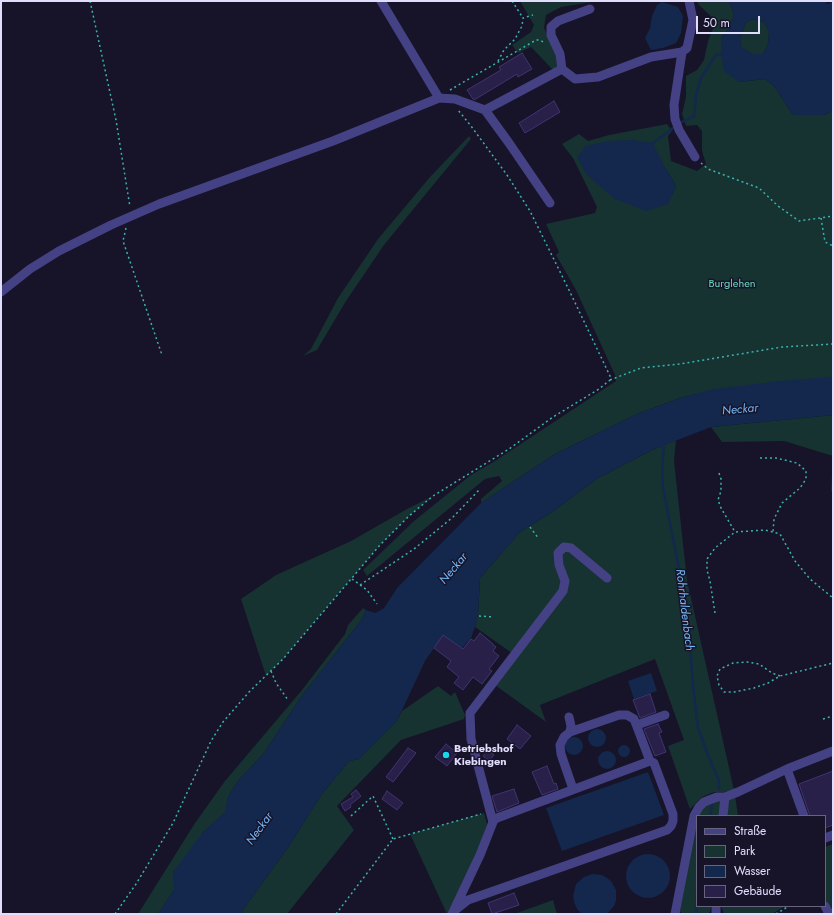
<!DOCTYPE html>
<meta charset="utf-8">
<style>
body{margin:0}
#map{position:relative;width:834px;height:915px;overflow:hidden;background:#171329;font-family:Jost,sans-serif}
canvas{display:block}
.frame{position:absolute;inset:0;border:2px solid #e1ddfc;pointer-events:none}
.legend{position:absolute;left:696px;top:815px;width:130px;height:92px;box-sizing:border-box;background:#171329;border:1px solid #68647d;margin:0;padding:5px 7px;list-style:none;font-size:12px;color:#e1ddfc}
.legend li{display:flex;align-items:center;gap:8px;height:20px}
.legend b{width:20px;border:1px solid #68647d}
.scale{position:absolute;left:696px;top:16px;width:64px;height:18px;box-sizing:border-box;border:2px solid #e1ddfc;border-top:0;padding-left:5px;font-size:12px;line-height:14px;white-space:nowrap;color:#e1ddfc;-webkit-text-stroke:3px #171329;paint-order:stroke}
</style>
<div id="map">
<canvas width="834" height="915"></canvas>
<div class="frame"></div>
<ul class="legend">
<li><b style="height:5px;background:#444184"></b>Straße</li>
<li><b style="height:11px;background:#163231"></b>Park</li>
<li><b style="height:11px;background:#13284c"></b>Wasser</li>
<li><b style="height:11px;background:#282048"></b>Gebäude</li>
</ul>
<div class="scale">50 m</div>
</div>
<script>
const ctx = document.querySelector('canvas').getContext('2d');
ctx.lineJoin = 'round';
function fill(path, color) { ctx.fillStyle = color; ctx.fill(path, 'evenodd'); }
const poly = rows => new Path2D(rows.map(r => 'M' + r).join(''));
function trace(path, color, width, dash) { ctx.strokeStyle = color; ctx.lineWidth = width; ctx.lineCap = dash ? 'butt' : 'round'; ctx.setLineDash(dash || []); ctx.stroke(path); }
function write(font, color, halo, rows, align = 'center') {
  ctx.font = font + ' Jost,sans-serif'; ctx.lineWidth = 3; ctx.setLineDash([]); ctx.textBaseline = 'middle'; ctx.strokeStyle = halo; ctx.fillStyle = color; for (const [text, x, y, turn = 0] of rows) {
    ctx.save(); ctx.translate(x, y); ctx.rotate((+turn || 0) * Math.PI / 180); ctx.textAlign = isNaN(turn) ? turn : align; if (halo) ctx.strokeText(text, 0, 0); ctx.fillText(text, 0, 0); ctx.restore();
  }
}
fill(poly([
 [520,1,598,1,561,7,546,15,544,28,557,55,558,66,553,70,531,47,518,53,512,45,531,32,534,25],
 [697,1,729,1,734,14,730,27,721,38,739,82,765,79,774,86,793,115,824,115,833,111,833,381,701,393,680,398,637,414,555,454,481,503,481,499,502,481,499,476,485,479,367,576,363,570,414,521,471,475,495,461,616,381,615,375,576,290,556,255,559,252,546,224,595,213,597,207,573,158,562,144,579,134,588,141,609,135,667,124,672,131,668,136,671,161,697,171,706,164,702,151,702,131,697,125,686,126,682,114,686,97,686,76,697,70,704,60,708,41,714,26,715,20,699,5],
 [664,166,676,186,672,195],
 [754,19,764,22,769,32,768,44,763,54,752,54,741,47,740,38,746,22],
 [469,136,471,139,384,245,346,301,317,350,303,356,311,349,338,298,378,239,430,177],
 [833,415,833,492,831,491,833,456,784,441,722,442,711,427],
 [676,440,674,461,687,580,734,790,724,792,714,792,702,797,690,809,668,746,684,740,655,659,540,705,546,722,495,685,516,656,475,627,478,614,480,578,520,532,552,512,598,478,652,450],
 [433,496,409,516,380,545,283,659,266,676,241,599,276,575,351,541,407,509],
 [363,608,366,610,363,618,301,697,264,753,238,781,228,797,226,812,203,832,174,890,158,914,138,914,195,823,225,781,302,690,345,634,348,625],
 [438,686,451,696,455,692,465,715,464,719,401,740,337,806,354,830,287,914,240,914,289,846,321,795,349,761,359,759,397,721,402,711],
 [735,795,738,816,727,816,729,798],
 [719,800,722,802,721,816,698,816,705,805],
 [484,813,487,824,477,854,447,914,410,834],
 [697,820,697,906,711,907,710,912,707,914,704,913,682,914,680,911],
 [833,844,833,911,830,910,825,901,825,847],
 [553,900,557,914,514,914],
 [721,906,785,906,772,914,724,914]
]), '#163231');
fill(poly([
 [729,1,825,1,827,4,833,2,833,111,824,115,793,115,774,86,765,79,739,82,724,71,721,54,721,38,730,27,734,14],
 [754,19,764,22,769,32,768,44,763,54,752,54,741,47,740,38,746,22],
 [662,2,678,7,683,16,681,33,676,43,663,48,651,50,645,38,650,28,652,16,657,5],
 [632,140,653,143,664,166,676,186,668,204,646,211,615,199,586,174,577,157,586,146,609,141],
 [833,377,833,415,711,427,652,450,598,478,552,512,520,532,480,578,478,615,475,627,471,638,462,648,443,635,425,661,397,721,359,759,349,761,321,795,289,846,240,914,158,914,174,890,173,872,203,832,225,812,228,797,238,781,264,753,301,697,363,618,366,610,375,613,379,611,384,608,397,588,481,503,555,454,637,414,680,398,714,389,780,381],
 [651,673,657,691,634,699,628,681],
 '588 738a9 9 0 1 1 18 0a9 9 0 1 1-18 0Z',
 '565 746a9 9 0 1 1 18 0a9 9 0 1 1-18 0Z',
 '618 751a6 6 0 1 1 12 0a6 6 0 1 1-12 0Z',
 '598 760a9 9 0 1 1 18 0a9 9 0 1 1-18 0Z',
 [648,772,664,815,562,851,546,808],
 '626 876a22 22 0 1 1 44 0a22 22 0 1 1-44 0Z',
 [592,874,602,875,607,878,611,881,616,890,616,901,614,906,607,914,582,914,577,909,574,902,573,896,576,884,584,877]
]), '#13284c');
trace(poly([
 [682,122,694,116,696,95,701,78,716,55,721,54],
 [653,143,673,128],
 [664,442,662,470,663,488,681,579,689,633,694,695,698,728,708,755,719,781,719,789],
 [710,816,712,805],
 [696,914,697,889]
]), '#13284c', 2.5);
const building = poly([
 [522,53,532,69,518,77,517,74,474,100,473,99,467,90,501,70,499,67,522,53],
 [554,101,560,112,525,133,519,123,554,101],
 [480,633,493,644,493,645,496,647,493,651,499,656,489,669,492,671,482,684,473,677,463,690,454,683,459,677,447,667,451,661,434,648,443,635,463,649,471,639,474,641,480,633],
 [650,694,656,712,640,718,633,700,650,694],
 [658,724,662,732,659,733,666,752,655,756,644,729,658,724],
 [517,725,531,736,520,749,507,739,517,725],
 [446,744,457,753,447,766,435,757,446,744],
 [408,748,416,753,393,782,386,777,408,748],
 [488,750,494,755,489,761,483,756,488,750],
 [547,766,554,784,556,783,558,789,542,795,532,772,547,766],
 [833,771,833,825,825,828,825,816,810,816,799,784,833,771],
 [514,789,519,803,497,812,492,796,514,789],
 [356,790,361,796,350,805,351,807,345,811,341,804,353,797,351,794,356,790],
 [387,791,403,803,397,810,382,799,387,791],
 [514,893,519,905,492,914,488,903,514,893]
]);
fill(building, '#282048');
trace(building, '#413472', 1);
trace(poly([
 [90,1,116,120,130,207],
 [512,1,523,18],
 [498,61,504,50,515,39,522,26,523,18,533,15],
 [450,90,536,40,540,40,545,43],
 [701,163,708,169,759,188,778,206,799,221,833,216],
 [821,218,825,242,833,246],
 [126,228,123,241,162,355],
 [610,380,641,368,680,364,782,347,833,344],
 [760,458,776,458,797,463,806,471,806,479,800,488,782,503,774,519,773,532],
 [719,473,721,479,721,491,718,500,721,508,735,532],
 [530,527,539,539],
 [352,579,367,590,377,604],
 [360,585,414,549,453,517,480,489],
 [715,613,710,581,707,570,707,559,715,548,735,532,765,530,780,534,795,561,810,579,833,598],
 [479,616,494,617],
 [271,671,276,683,288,700],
 [780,676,772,673,759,664,747,662,733,663,720,669,717,676,719,685,724,692,734,692,754,688,768,683,780,676,833,663],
 [823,719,833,716],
 [351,816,373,796,393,839],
 [115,914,136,884,173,823,211,741,223,722,249,692,283,659,380,545,409,516,433,496,509,449,553,417,599,389,610,380,610,376,569,290,530,211,507,175,471,126,458,110],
 [336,914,393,839,481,814],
 [776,914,789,906]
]), '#3ab3ad', 1.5, [2, 3]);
trace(poly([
 [381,1,439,98],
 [682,52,687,48,693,20,689,1],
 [562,69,560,54,551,35,551,27,558,21,590,9],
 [485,110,509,143,550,203],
 [1,292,30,269,59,251,111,225,159,204,333,141,439,98,455,99,485,110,562,69,575,79,598,77,651,57,682,52,674,105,675,119,679,130,695,157],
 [569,717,571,726,570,732],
 [637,725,665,715],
 [787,769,833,751],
 [723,816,725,797],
 [493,821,497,818,650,761,634,719,627,715,619,715,570,732,564,737,560,745,561,754,573,789],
 [825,838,833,835],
 [716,906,716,914],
 [825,906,828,912,832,914],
 [454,911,468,900,667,830,671,826,673,821,673,814,654,763,650,761],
 [452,914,480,855,493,822,471,739,470,713,563,591,565,581,559,565,558,553,564,547,571,548,607,578],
 [675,914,694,816,699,807,704,802,717,797,725,797,738,792,787,769,804,816]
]), '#444184', 9);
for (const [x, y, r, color] of [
 [446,755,4,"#17d7ee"]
]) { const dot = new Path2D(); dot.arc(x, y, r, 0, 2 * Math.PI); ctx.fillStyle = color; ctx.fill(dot); trace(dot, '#171329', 1.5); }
write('11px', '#6dd8be', '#171329', [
 ["Burglehen",732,284]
]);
write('bold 11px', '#e1ddfc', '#171329', [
 ["Betriebshof",454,749],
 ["Kiebingen",454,762]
], 'left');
write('italic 12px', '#73b7f5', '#171329', [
 ["Neckar",740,410,-5],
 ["Neckar",454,569,-50],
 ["Rohrhaldenbach",684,610,83],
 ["Neckar",260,829,-54]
]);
</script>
